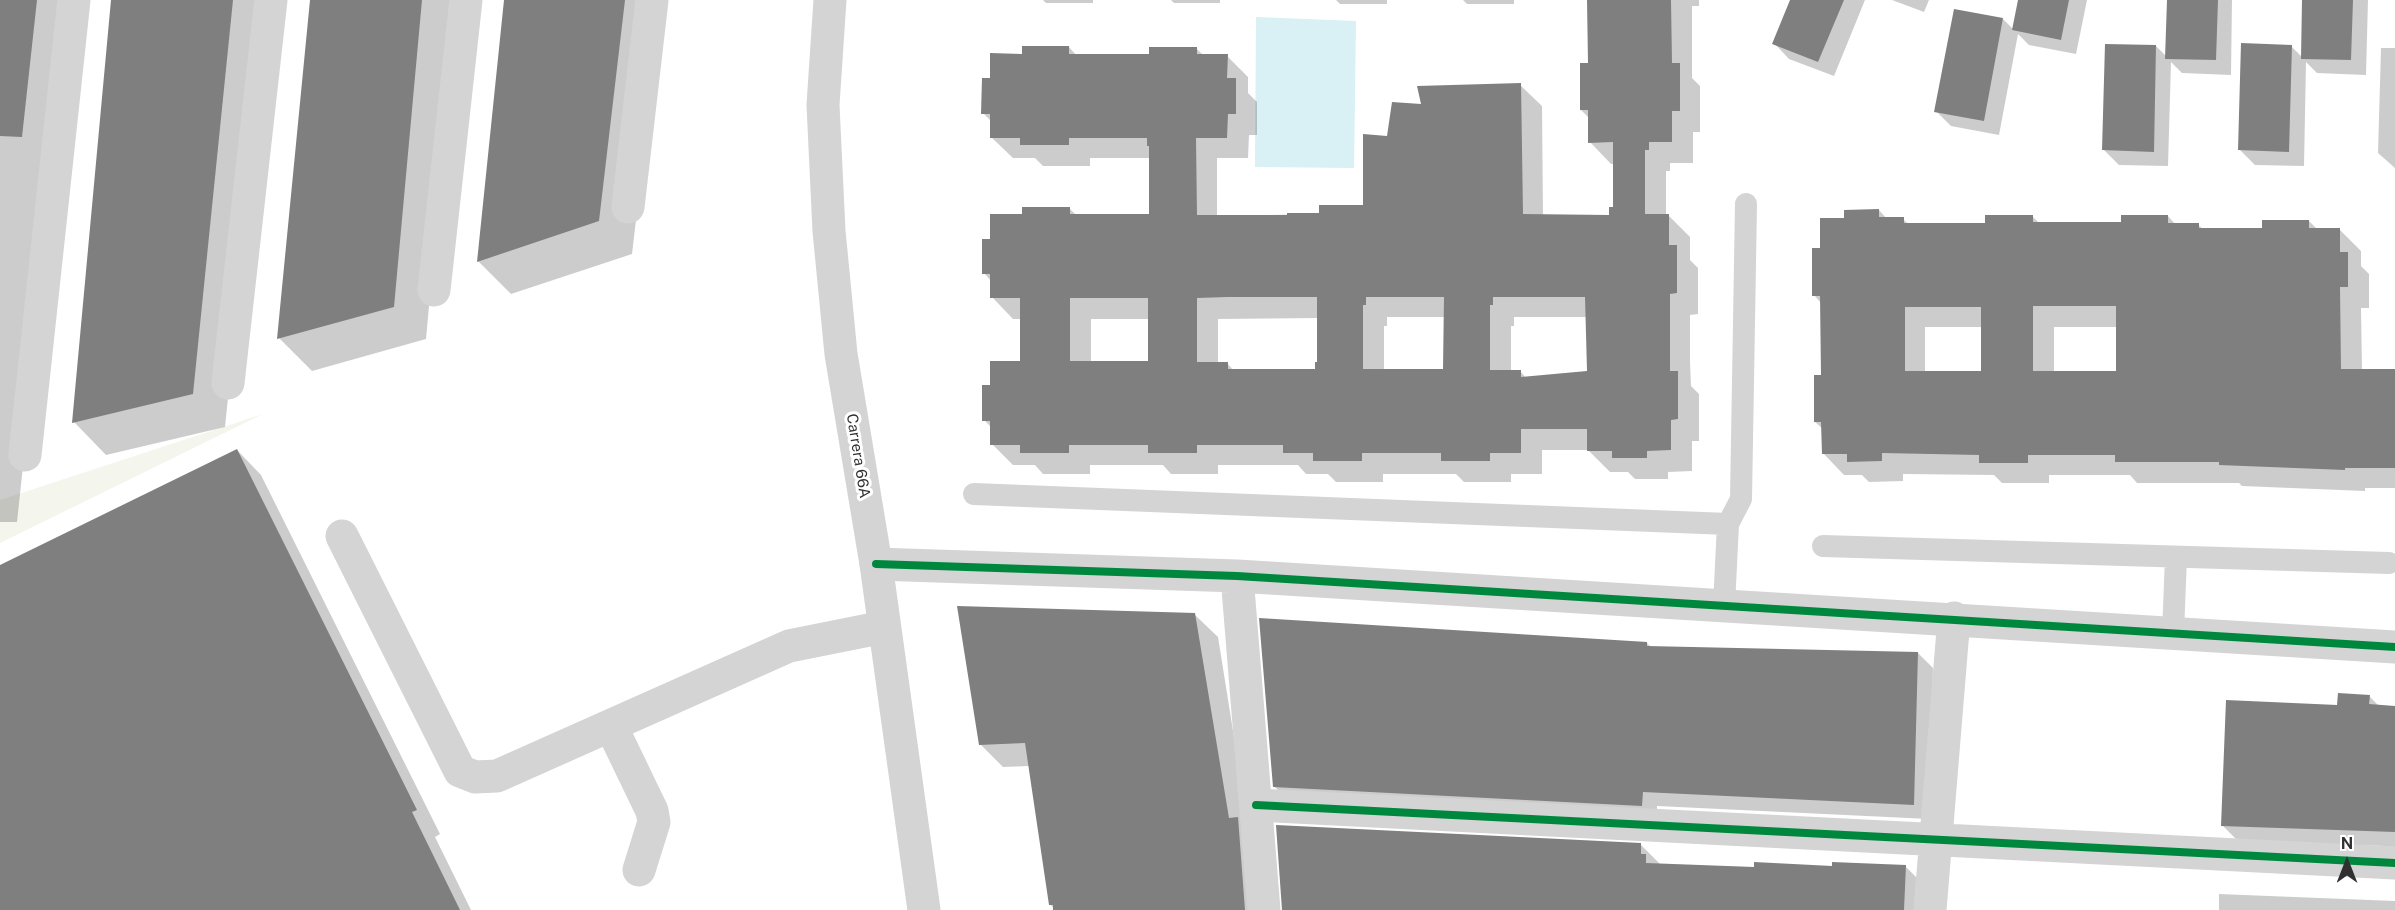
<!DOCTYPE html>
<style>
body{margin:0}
#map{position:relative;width:2395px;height:910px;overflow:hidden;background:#fff;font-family:"Public Sans",sans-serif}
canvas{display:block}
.north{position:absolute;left:2317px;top:832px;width:60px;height:60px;-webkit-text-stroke:4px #fff;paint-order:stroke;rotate:0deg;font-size:16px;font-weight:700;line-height:24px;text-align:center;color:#303030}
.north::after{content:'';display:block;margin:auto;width:21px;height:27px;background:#303030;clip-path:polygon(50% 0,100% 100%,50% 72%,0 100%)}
</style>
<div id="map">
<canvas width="2395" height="910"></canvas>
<div class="north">N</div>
</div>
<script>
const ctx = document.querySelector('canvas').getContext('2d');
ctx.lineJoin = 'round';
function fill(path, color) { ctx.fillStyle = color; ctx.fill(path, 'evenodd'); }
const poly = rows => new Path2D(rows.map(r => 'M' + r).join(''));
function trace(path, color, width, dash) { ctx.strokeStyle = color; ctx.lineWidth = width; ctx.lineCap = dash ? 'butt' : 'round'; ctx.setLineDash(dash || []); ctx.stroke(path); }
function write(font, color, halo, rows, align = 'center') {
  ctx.font = font + ' "Public Sans",sans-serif'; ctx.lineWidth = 6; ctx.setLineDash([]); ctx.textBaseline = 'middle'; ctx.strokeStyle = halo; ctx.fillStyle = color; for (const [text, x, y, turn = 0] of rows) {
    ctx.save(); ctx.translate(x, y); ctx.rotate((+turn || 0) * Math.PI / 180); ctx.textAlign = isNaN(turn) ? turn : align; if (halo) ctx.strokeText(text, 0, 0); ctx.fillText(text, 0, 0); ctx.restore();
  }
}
fill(poly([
 [263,414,0,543,0,500]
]), '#f4f6ed');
fill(poly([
 [1256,17,1356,21,1354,168,1255,167]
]), '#d9f0f4');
fill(poly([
 [0,0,73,0,17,522,0,522],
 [113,0,269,0,225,427,106,455,74,422],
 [311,0,457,0,426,339,312,371,279,338],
 [506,0,662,0,632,254,511,294,478,261],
 [1043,0,1093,0,1093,3,1046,3],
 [1171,0,1220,0,1220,3,1174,3],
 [1336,0,1387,0,1387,4,1340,4],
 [1463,0,1514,0,1514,4,1467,4],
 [1588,0,1699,0,1699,6,1692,6,1692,78,1700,86,1700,132,1693,132,1693,163,1670,163,1670,171,1666,171,1666,215,1668,215,1690,237,1690,260,1698,268,1698,314,1690,315,1690,362,1691,386,1699,394,1699,441,1692,441,1692,471,1668,472,1668,479,1635,479,1628,472,1610,472,1588,450,1542,450,1542,474,1511,474,1511,482,1464,482,1456,474,1383,474,1383,482,1336,482,1328,474,1306,474,1298,465,1218,465,1218,474,1171,474,1163,465,1090,465,1090,474,1043,474,1035,465,1013,465,992,444,992,428,984,420,992,387,1022,363,1022,319,1013,319,992,297,992,282,984,273,992,240,1024,216,1069,208,1077,216,1151,216,1151,158,1090,158,1090,166,1043,166,1035,158,1013,158,991,137,991,121,983,113,991,80,1023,56,1069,47,1077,56,1151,56,1196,48,1204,56,1227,56,1248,77,1248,93,1257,102,1257,135,1249,135,1248,158,1217,158,1217,216,1320,214,1365,207,1388,138,1423,105,1520,85,1542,106,1543,215,1611,217,1615,208,1615,164,1611,164,1590,142,1589,118,1581,110,1590,64],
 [1387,317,1445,317,1444,371,1384,371,1384,326,1387,326],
 [1514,317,1587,317,1588,373,1526,378,1520,371,1511,371,1511,326,1514,326],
 [1319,318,1319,363,1317,371,1234,371,1227,363,1218,363,1218,319],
 [1091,319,1149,319,1149,363,1091,363],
 [1791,0,1865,0,1834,76,1789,59,1774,43],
 [1892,0,1929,0,1924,12],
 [2019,0,2087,0,2076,54,2029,45,2018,34,1999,135,1951,126,1936,111,2003,19,2014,30],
 [2168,0,2232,0,2231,75,2182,73,2171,62,2168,166,2119,165,2104,150,2156,46,2167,57],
 [2303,0,2368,0,2366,75,2317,73,2306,62,2304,166,2255,165,2240,150,2291,46,2302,57],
 [2381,48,2395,48,2395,168,2378,153],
 [1879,210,1887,219,1903,219,1909,225,1987,225,2032,216,2040,224,2122,224,2168,216,2176,225,2198,225,2203,229,2263,229,2309,221,2317,229,2339,229,2361,251,2361,266,2369,274,2369,308,2361,308,2362,370,2395,370,2395,488,2365,488,2365,491,2242,486,2239,483,2137,483,2130,475,2049,475,2049,483,2002,483,1994,475,1903,474,1903,481,1869,482,1862,475,1844,475,1823,453,1823,429,1815,422,1823,376,1821,303,1814,295,1821,250,1845,219],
 [1925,327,1982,327,1982,373,1925,373],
 [2054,327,2118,327,2118,373,2054,373],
 [237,450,261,475,440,834,435,837,471,910,0,910,0,567],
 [1195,615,1218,637,1249,831,1266,910,1055,910,1050,904,1030,766,1003,767,980,744],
 [1647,643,1652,648,1918,653,1933,668,1929,819,1657,806,1657,820,1290,802,1274,786],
 [2369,696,2379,706,2395,707,2395,848,2384,846,2238,841,2223,826,2339,707],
 [1641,845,1661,865,1755,869,1905,866,1936,897,1935,910,1284,910],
 [2219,894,2395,901,2395,910,2219,910]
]), '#0003');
fill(poly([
 [0,0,37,0,22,137,0,136],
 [111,0,233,0,193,394,72,423],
 [310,0,422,0,394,307,277,339],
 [504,0,625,0,599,221,477,262],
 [1587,0,1671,0,1672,63,1680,63,1680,111,1672,111,1672,142,1649,142,1649,150,1645,150,1645,214,1669,214,1669,245,1677,245,1677,293,1670,294,1670,371,1678,371,1678,419,1671,420,1671,450,1647,451,1647,458,1612,458,1612,451,1587,451,1587,429,1521,429,1521,453,1490,453,1490,461,1441,461,1441,453,1362,453,1362,461,1313,461,1313,453,1283,453,1283,445,1197,445,1197,453,1148,453,1148,445,1069,445,1069,453,1020,453,1020,445,990,445,990,421,982,421,982,385,990,385,990,361,1020,361,1020,298,990,298,990,274,982,274,982,239,990,239,990,214,1022,214,1022,207,1070,207,1070,214,1149,214,1149,146,1147,146,1147,138,1069,138,1069,145,1020,145,1020,138,990,138,990,114,981,114,982,78,990,78,990,53,1022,54,1022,46,1069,46,1069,54,1149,54,1149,47,1197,47,1197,54,1228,54,1227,78,1236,78,1236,114,1228,114,1227,138,1196,138,1197,215,1287,215,1287,213,1319,213,1319,205,1363,205,1363,134,1387,136,1392,102,1421,104,1417,86,1521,83,1523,214,1609,215,1609,207,1613,207,1613,142,1588,143,1588,110,1580,110,1580,63,1588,63],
 [1228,297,1317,297,1317,362,1315,362,1315,369,1228,369,1228,362,1197,362,1197,298],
 [1366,297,1444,297,1443,369,1363,369,1363,305,1366,305],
 [1493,297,1585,297,1587,371,1521,377,1521,370,1490,370,1490,305,1493,305],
 [1070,298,1148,298,1148,361,1070,361],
 [1790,0,1844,0,1818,62,1772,44],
 [2018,0,2069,0,2061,40,2012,30],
 [2167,0,2218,0,2216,60,2165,59],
 [2302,0,2353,0,2351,60,2301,59],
 [1954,9,2003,18,1984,121,1934,112],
 [2241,43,2292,45,2289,152,2238,150],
 [2105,44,2156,45,2154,152,2102,150],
 [1879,209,1879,217,1904,217,1904,223,1985,223,1985,215,2033,215,2033,222,2121,222,2121,215,2168,215,2168,223,2199,223,2199,228,2262,228,2262,220,2309,220,2309,228,2340,228,2340,252,2348,252,2348,287,2340,287,2341,369,2395,369,2395,468,2345,468,2345,470,2219,465,2219,462,2115,462,2115,455,2028,455,2028,463,1979,463,1979,455,1882,453,1882,461,1847,462,1847,454,1822,454,1821,422,1814,422,1814,375,1821,375,1820,296,1812,296,1812,248,1820,248,1820,218,1844,218,1844,210],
 [2033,306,2116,306,2116,371,2033,371],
 [1905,307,1981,307,1981,371,1905,371],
 [237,449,417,810,412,812,460,910,0,910,0,565],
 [957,606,1195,613,1229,818,1238,817,1245,910,1053,910,1053,905,1049,905,1025,743,979,745],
 [1259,618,1647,642,1647,646,1918,652,1914,805,1643,792,1642,806,1273,787],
 [2338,693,2370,695,2369,704,2395,706,2395,832,2221,826,2226,700,2337,705],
 [1276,825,1641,843,1641,854,1646,854,1646,863,1754,867,1754,862,1832,866,1832,862,1906,865,1904,910,1282,910]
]), '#7f7f7f');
trace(poly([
 [974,494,1728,524],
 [1823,546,2389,563],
 [1724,606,1728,524,1741,499,1746,204],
 [2173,633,2176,557]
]), '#d4d4d4', 22);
trace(poly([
 [628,207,652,0],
 [434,290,466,0],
 [228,383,271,0],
 [25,455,74,0],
 [342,536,460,771,475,777,497,776,789,646,884,627],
 [876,564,1237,576,2395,647],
 [1237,576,1264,910],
 [611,726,652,811,654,822,639,870],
 [1256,805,2395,863],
 [1930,910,1954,618]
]), '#d4d4d4', 33);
trace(poly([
 [830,0,823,105,829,231,841,354,876,564,924,910]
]), '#d4d4d4', 33);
trace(poly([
 [876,564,1237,576,2395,647],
 [1256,805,2395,863]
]), '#00873e', 8);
write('15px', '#303030', '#fff', [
 ["Carrera 66A",858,456,81]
]);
</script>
